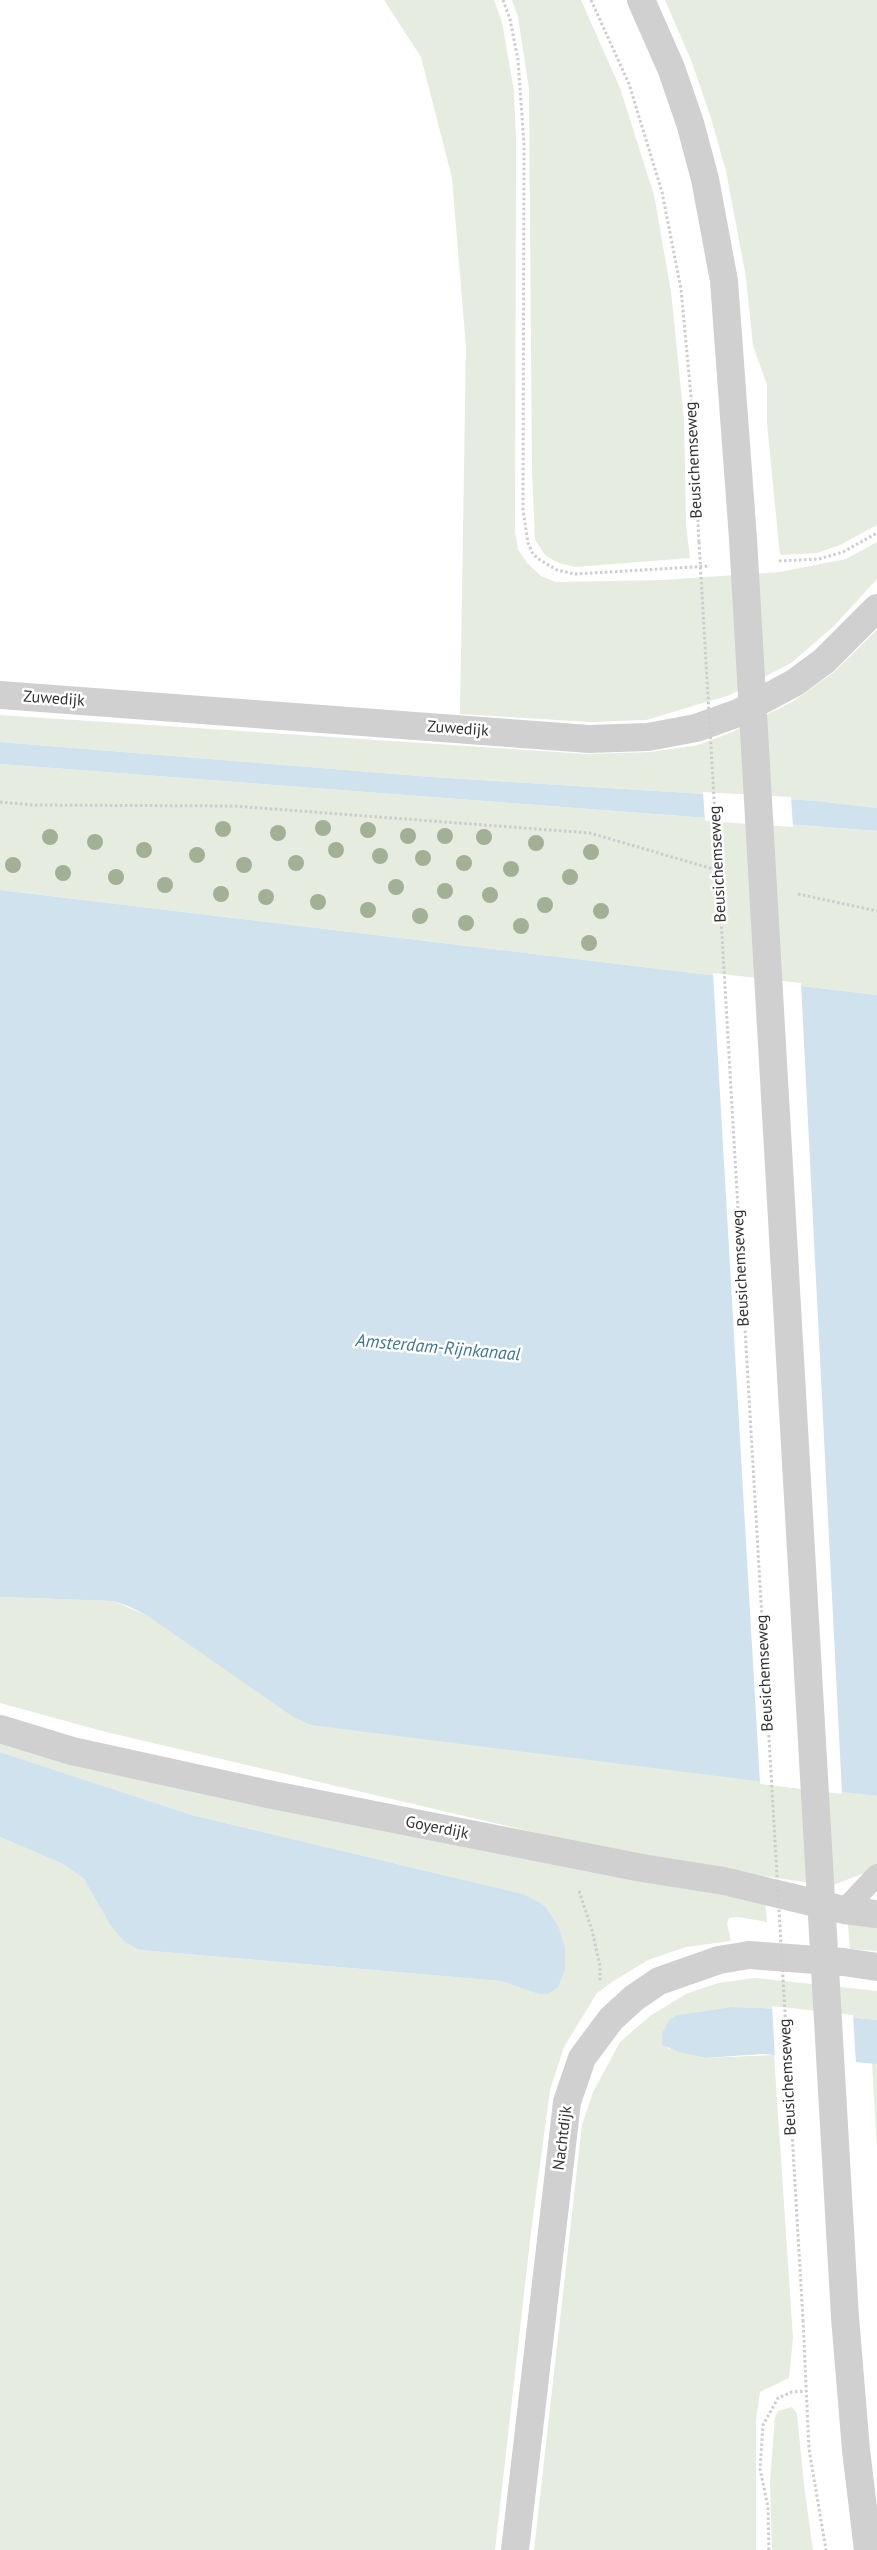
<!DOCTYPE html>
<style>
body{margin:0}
canvas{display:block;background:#fff}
</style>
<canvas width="877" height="2550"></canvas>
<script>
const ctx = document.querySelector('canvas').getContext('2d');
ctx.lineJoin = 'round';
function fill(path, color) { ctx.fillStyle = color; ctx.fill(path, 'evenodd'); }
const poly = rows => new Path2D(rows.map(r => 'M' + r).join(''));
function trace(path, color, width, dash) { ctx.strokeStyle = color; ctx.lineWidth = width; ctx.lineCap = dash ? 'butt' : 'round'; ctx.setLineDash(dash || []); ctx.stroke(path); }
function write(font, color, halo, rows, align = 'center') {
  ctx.font = font + ' "PT Sans",sans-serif'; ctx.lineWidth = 5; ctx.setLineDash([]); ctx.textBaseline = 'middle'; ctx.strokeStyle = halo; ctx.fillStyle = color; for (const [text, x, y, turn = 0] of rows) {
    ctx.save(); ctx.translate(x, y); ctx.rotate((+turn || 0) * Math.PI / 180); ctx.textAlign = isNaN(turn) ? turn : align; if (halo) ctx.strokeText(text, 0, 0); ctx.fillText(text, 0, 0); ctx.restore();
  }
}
fill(poly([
 [384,0,494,0,502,22,514,91,516,141,515,532,518,549,527,563,541,576,556,582,662,580,780,572,846,559,877,542,877,579,834,626,791,663,730,695,646,720,590,722,460,714,466,347,452,178,421,57],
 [512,0,581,0,620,88,654,195,671,292,684,420,686,525,690,558,575,567,559,563,546,556,535,540,532,472,529,89,518,17],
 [665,0,877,0,877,525,840,545,817,553,780,555,767,423,767,385,753,346,746,277,726,171,710,115,691,60],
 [877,630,877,808,817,801,432,777,0,742,0,715,587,754,650,752,698,745,730,733,792,702,834,672],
 [0,764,877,831,877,995,0,890],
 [0,1597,113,1601,148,1616,859,1793,877,1796,877,1868,831,1886,648,1859,106,1732,0,1703],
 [0,1738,765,1900,767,1922,738,1917,729,1918,727,1923,731,1941,686,1947,648,1960,612,1982,597,1993,564,2047,550,2090,531,2232,495,2550,0,2550,0,1837,63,1864,84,1879,110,1925,140,1950,501,1981,538,1994,523,1894,192,1815,0,1752],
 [847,1913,877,1920,877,1951,850,1949],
 [755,1978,877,1991,877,2020,763,2008,731,2007,679,2015,667,2048,704,2058,774,2055,793,2338,789,2378,760,2392,756,2420,756,2550,534,2550,582,2125,593,2092,620,2042,650,2016,686,1994,718,1983],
 [872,2063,877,2064,877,2148],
 [792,2407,797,2414,804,2485,813,2550,772,2550,770,2482,775,2417,778,2411]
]), '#e6ecdf');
fill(poly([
 [0,742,432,777,817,801,877,808,877,831,0,764],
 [0,890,877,995,877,1796,311,1725,292,1716,148,1616,128,1606,113,1601,0,1597],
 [0,1752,192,1815,523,1894,545,1906,559,1928,565,1949,565,1969,558,1987,548,1994,538,1994,501,1981,140,1950,125,1942,110,1925,84,1879,63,1864,0,1837],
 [731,2007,763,2008,877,2020,877,2064,763,2054,705,2058,679,2052,662,2045,662,2033,670,2019,678,2015]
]), '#cfe2ee');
fill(poly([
 [703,792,791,797,793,827,705,821],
 [713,973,801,983,842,1794,760,1784],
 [772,2006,853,2015,856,2064,775,2058]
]), '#fff');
trace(poly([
 [503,0,510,19,518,60,524,144,523,510,528,543,533,554,540,560,557,570,575,574,710,566],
 [591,0,629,84,662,192,681,289,693,418,699,542],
 [779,561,819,559,843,552,877,533],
 [0,802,33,805,234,806,590,833,727,873],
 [798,894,877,911],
 [579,1891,592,1930,600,1966,600,1982],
 [803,2320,809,2449,826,2550],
 [769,2550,768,2507,760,2469,763,2425,778,2398,792,2392,805,2391]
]), '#cdcdcd', 3, [2.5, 2.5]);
trace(poly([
 [844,1910,877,1875]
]), '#d0d0d0', 22);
trace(poly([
 [0,1729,72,1751,268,1794,642,1868,724,1881,844,1910,877,1914]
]), '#d0d0d0', 28);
trace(poly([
 [641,0,671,68,690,123,705,179,724,281,743,539],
 [0,695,589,739,648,737,696,728,738,713,794,683,824,661,877,608],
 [845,2317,856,2450,868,2550],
 [515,2550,567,2102,582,2058,611,2019,634,1998,659,1981,719,1960,749,1955,843,1962,877,1967]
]), '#d0d0d0', 28);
trace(poly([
 [699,542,803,2320]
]), '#cdcdcd', 3, [2.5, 2.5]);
trace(poly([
 [743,539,845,2317]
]), '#d0d0d0', 28);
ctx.fillStyle = '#a2b095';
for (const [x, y] of [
 [323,828],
 [223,829],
 [368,830],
 [278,833],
 [408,836],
 [445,836],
 [50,837],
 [484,837],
 [95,842],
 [536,843],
 [144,850],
 [336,850],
 [591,852],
 [197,855],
 [380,856],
 [423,858],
 [296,863],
 [464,863],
 [13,865],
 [244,865],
 [511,869],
 [63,873],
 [116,877],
 [570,877],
 [165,885],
 [396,887],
 [445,891],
 [221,894],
 [490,895],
 [266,897],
 [318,902],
 [545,905],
 [368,910],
 [601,911],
 [420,916],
 [466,923],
 [521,926],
 [589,943]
]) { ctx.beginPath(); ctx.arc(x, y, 8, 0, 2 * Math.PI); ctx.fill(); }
write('16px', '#333', '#fff', [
 ["Beusichemseweg",694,460,-93],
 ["Zuwedijk",54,699,4],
 ["Zuwedijk",458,729,4],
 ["Beusichemseweg",718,864,-93],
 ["Beusichemseweg",741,1268,-93],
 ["Beusichemseweg",765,1673,-93],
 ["Goyerdijk",437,1828,11],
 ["Beusichemseweg",788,2077,-93],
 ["Nachtdijk",563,2138,-83]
]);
write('italic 18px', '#3f7597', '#fff', [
 ["Amsterdam-Rijnkanaal",438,1348,5]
]);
</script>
